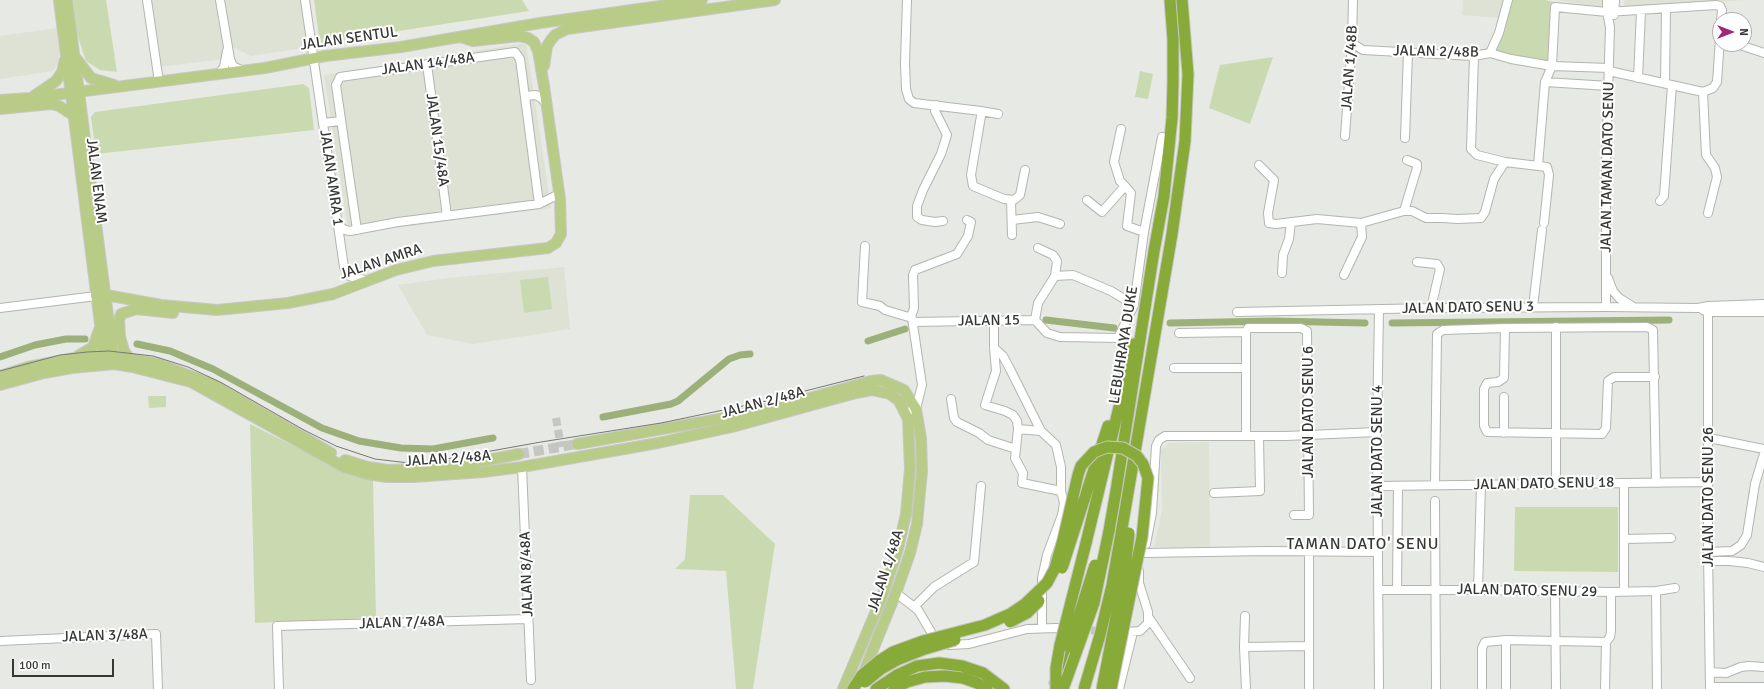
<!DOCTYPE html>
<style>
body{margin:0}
#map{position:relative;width:1764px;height:689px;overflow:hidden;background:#e7e9e4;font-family:Signika,sans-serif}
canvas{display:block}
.north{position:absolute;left:1712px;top:12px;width:40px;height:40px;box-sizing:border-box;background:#fff;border:1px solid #afafaf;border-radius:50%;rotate:90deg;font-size:11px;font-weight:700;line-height:16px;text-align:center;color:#373836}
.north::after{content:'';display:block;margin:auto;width:14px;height:18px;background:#a0267c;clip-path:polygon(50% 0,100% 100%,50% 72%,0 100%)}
.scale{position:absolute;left:12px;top:659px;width:102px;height:18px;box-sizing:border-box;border:2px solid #373836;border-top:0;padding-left:5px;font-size:12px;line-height:14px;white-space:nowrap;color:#373836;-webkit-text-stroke:3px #fff;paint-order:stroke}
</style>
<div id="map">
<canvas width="1764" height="689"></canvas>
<div class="north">N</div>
<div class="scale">100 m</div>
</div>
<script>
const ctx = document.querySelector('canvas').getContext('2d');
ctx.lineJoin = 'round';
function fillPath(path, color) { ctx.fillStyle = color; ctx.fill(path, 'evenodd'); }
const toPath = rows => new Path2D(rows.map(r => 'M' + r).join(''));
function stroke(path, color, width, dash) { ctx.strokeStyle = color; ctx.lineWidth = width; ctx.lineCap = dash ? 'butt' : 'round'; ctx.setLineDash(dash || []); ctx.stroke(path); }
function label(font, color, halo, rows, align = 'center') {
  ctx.font = font + ' Signika,sans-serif'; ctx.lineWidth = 4; ctx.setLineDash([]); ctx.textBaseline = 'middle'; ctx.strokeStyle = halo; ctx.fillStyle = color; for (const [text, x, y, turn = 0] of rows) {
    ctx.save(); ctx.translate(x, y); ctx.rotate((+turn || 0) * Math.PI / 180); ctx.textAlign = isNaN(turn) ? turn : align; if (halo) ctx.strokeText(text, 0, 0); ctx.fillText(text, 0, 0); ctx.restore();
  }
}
fillPath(toPath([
 [149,0,217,0,224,44,223,59,159,67],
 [222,0,303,0,310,47,251,56,229,45],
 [1463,0,1504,0,1499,18,1462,15],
 [1558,0,1602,0,1601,8],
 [1624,0,1745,0,1625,9],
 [57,28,60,61,53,71,0,79,0,36],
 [526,43,551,208,349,234,324,75],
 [564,267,570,329,473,344,427,335,398,285,448,278],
 [1209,442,1210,548,1154,547,1162,510,1161,450,1169,443]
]), '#dde2d5');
fillPath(toPath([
 [73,0,106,0,117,72,100,70,86,61,77,34],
 [314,0,522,0,529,11,320,43],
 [1510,0,1545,0,1553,2,1549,60,1546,64,1494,52],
 [1273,57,1250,124,1209,108,1220,65],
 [1140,71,1153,74,1148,99,1135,97],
 [303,84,309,88,314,130,96,154,91,117,95,112],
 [548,277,552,309,524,313,520,280],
 [148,396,166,396,166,407,149,408],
 [250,424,352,475,373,480,376,618,255,623],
 [690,495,723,495,775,544,753,689,736,689,726,571,675,569,685,559],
 [1515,507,1618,507,1618,572,1514,571]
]), '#cadab0');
stroke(toPath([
 [1046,320,1114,328],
 [1170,323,1274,321,1365,323],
 [1392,323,1669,320],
 [868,341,905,329],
 [137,344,170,351,213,369,322,428,359,441,401,448,433,449,493,438],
 [0,357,35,345,66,339,85,339],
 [603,417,671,404,678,401,729,359,740,355,750,354]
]), '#9cb079', 7);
stroke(toPath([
 [556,418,561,447],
 [1079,630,1105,631]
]), '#c4c6c1', 8, [8, 4]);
stroke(toPath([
 [519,454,577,444]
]), '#c4c6c1', 10, [10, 5]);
const minor = toPath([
 [147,0,159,82],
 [220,0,230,59,233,66,243,71],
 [305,0,344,267,349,276,369,281],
 [907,0,905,63,906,89,909,99,914,103,981,111,981,116,971,175,973,186,1004,199,1014,200,1020,195,1025,170],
 [1614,15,1615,0],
 [1352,43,1363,50,1474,56,1490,53,1499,33,1508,0],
 [1737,44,1764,53],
 [1490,53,1511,59,1552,66,1609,68],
 [1474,56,1471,149,1477,155,1505,162,1547,167,1549,175,1544,223],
 [427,64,447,216],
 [1609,71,1703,92],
 [219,74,224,67,227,51],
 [1638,78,1641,11],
 [1545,82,1609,86],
 [1665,83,1666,9],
 [1703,92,1706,155,1715,168,1717,177,1708,213],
 [1703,92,1713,88,1717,82,1720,38],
 [525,96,536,95,541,98,547,104],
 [936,105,935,111,947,135,941,154,923,190,917,206,917,217,922,220,935,222,943,221],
 [981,111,998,114],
 [323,123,341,121],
 [1345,136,1352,43,1353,0],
 [1405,138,1408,52],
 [1259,165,1274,180,1268,213,1269,223,1276,224,1317,219,1361,223,1404,211,1412,211,1426,218,1442,218,1458,219,1481,218,1485,212,1494,179,1505,162],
 [1538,166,1545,82,1552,66,1555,7,1607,12,1716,5,1720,6,1722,10,1721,20],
 [1125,186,1131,193,1127,226,1144,232],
 [1087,200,1102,212,1125,186,1120,181,1114,162,1121,129],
 [1011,201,1012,235],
 [1660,201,1664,196,1672,85],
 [1404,211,1417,168,1417,164,1407,160],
 [1012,220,1038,217,1060,224],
 [337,224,345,230,350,231,398,222,539,204,559,194],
 [357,230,336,85,340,77,515,52,520,59,539,204],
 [865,246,862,302,880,306,885,310,912,318,922,385,916,409,912,410],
 [1417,262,1437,264,1440,269,1431,308],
 [1282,273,1283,255,1289,239,1291,222],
 [1344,275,1362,237,1361,223],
 [1608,278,1613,291,1619,298,1632,306],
 [1134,305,1144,232,1162,137],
 [1708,306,1708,552,1710,689],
 [1533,307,1542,230],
 [1606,307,1606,162,1610,27,1607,12,1607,0],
 [0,308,96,296],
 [1703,310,1708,312,1764,312],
 [1237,312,1431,308,1606,307,1698,308,1708,306,1764,304],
 [911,317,914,308,913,275,915,270,957,254,968,236,971,222,967,220],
 [1035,320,1038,303,1055,276,1057,261,1053,255,1038,248],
 [994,321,994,348,996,371,985,405,1005,411,1013,415,1017,421,1018,429,1015,458,1023,473,1022,483,1061,491],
 [913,322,1035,320,1047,333,1060,337,1118,338,1134,305,1111,291,1073,275,1055,276],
 [1505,328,1504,378,1498,382,1487,383,1484,389,1484,426,1487,432,1602,434,1606,428,1608,381,1614,377,1655,377],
 [1246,332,1248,328,1301,328,1307,331,1309,515,1294,515],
 [1246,332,1246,436],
 [1179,333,1246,332],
 [994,348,1003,356,1010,369,1041,431,1056,445,1061,467,1061,491,1064,503,1062,515,1047,555,1042,578,1042,628],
 [1174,368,1246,368],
 [1504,397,1504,433],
 [951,399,954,418,957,422,979,433,988,440,1016,449],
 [1018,429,1041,431],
 [1709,438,1764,449],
 [522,467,531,680],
 [1624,483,1624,591],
 [1556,484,1556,327],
 [1435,485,1437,334,1443,330,1505,328,1647,327,1653,330,1656,483],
 [1378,486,1709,482],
 [1214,493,1260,491,1259,436],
 [1435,501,1436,689],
 [1624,539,1671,538],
 [1146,544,1152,513,1156,446,1159,440,1165,436,1286,436,1377,432],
 [1708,552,1732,551,1741,545,1747,535,1755,484,1764,454],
 [1144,553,1268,551,1378,552],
 [1709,561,1729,561,1748,563,1764,567],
 [1378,590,1478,590,1611,592,1656,591,1675,588],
 [1397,590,1398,486],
 [1478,590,1481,485],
 [1656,591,1657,689],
 [1555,592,1556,689],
 [896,593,918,610,934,637,949,645,969,644,1027,629,1056,628,1068,629],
 [914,607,934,587,974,562,981,486],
 [1245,616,1244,647,1246,689],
 [1149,618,1190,678],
 [1126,632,1140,631,1148,623,1148,612,1139,583,1139,571],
 [0,641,156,634,158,689],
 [1244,647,1309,646],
 [1710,672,1726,673,1741,667,1749,666,1764,667],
 [1710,687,1764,687],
 [279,689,277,626,528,619],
 [1119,689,1133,632],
 [1309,689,1309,551],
 [1379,689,1377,432,1379,310],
 [1482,689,1482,648,1485,642,1506,640,1606,642],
 [1506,689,1506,640],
 [1605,689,1606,642,1610,637,1611,631,1611,592]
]);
const major = toPath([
 [59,0,105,363],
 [67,0,114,362],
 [75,57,91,78,114,85],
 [544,66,547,46,551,40,555,35,567,29,775,0],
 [34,96,56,81,62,72,65,60],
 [0,100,30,98,265,68,325,56,401,47,540,23,702,0],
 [0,109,51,104,59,106,73,115],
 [96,296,106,295,161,305,217,310,288,303,333,294,396,270,433,261,548,248,556,243,561,234,560,199,544,86,538,51,534,42,528,38,519,36,473,41,461,37],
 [78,356,93,347,99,330],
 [129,358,124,351,120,337,119,320,121,314,136,309,173,313],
 [0,376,28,367,75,358,113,356,159,364,212,384,331,453],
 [0,385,44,373,72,368,114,364,132,367,191,382,344,467,367,474,387,477,413,477,483,472,522,467,658,443,732,427,856,393,872,390,890,394,899,401,908,419,910,469,906,514,898,549,882,597,843,689],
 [577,444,725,418,781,406,871,381,881,380,904,390,916,409,921,438,922,471,917,524,910,553,896,593,863,674],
 [345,460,368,467,388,470,413,469,466,464,519,454]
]);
const highway = toPath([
 [1123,377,1133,344],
 [1084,500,1108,426],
 [1109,531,1116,491,1154,251,1164,196,1172,118,1173,82,1173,39,1170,0],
 [1121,534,1172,234,1185,141,1188,74,1182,0],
 [1086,543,1128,370],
 [1055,683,1067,657,1069,647],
 [876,689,897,675,917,666,939,663,962,666,983,673,1004,689],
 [894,689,907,682,925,677,945,676,963,678,977,683,987,689]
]);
stroke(minor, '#b3b5b0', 10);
stroke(major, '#c7c7c7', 12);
stroke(highway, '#c7c7c7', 13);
stroke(minor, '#fff', 8);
stroke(major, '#b8cc88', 10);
stroke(highway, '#88aa39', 11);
stroke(toPath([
 [0,371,60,355,87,352,109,351,153,356,188,367,222,383,304,430,336,446,375,459,409,463,435,461,541,442,661,423,762,402,864,376]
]), '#787976', 1);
const highwayBridge = toPath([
 [1062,568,1084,500],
 [1010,622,1027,613,1039,601],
 [1069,647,1095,565],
 [865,682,881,669,897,660,925,649,955,640],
 [853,689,862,675,879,661,893,652,923,641,985,625,1010,614,1025,604,1047,583,1055,568,1063,540,1078,475,1081,466,1094,452,1107,447,1123,448,1137,456,1143,464,1148,478,1142,537,1111,689],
 [1056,689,1056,668,1060,645,1086,543],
 [1063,689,1094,603,1109,531],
 [1084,689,1100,635,1112,585,1121,534],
 [1102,689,1125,570,1129,533]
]);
stroke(highwayBridge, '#c7c7c7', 13, []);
stroke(highwayBridge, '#88aa39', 11);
label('15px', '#373836', '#fff', [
 ["JALAN SENTUL",349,39,-8],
 ["JALAN 2/48B",1436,52,1],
 ["JALAN 14/48A",428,64,-8],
 ["JALAN 1/48B",1350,68,-86],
 ["JALAN 15/48A",437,140,82],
 ["JALAN TAMAN DATO SENU",1608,167,-89],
 ["JALAN AMRA 1",331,178,82],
 ["JALAN ENAM",96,181,83],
 ["JALAN AMRA",381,262,-18],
 ["JALAN DATO SENU 3",1468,308,-1],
 ["JALAN 15",989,321,-1],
 ["LEBUHRAYA DUKE",1124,345,-81],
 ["JALAN 2/48A",763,403,-15],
 ["JALAN DATO SENU 6",1309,412,-90],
 ["JALAN DATO SENU 4",1378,451,-90],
 ["JALAN 2/48A",448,459,-4],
 ["JALAN DATO SENU 18",1544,484,-1],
 ["JALAN DATO SENU 26",1709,497,-90],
 ["JALAN 1/48A",886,571,-72],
 ["JALAN 8/48A",527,574,-92],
 ["JALAN DATO SENU 29",1527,591,1],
 ["JALAN 7/48A",402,623,-2],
 ["JALAN 3/48A",105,636,-2]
]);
ctx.letterSpacing = '1px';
label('16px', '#373836', '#fff', [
 ["TAMAN DATO' SENU",1363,545]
]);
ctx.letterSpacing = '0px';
</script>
